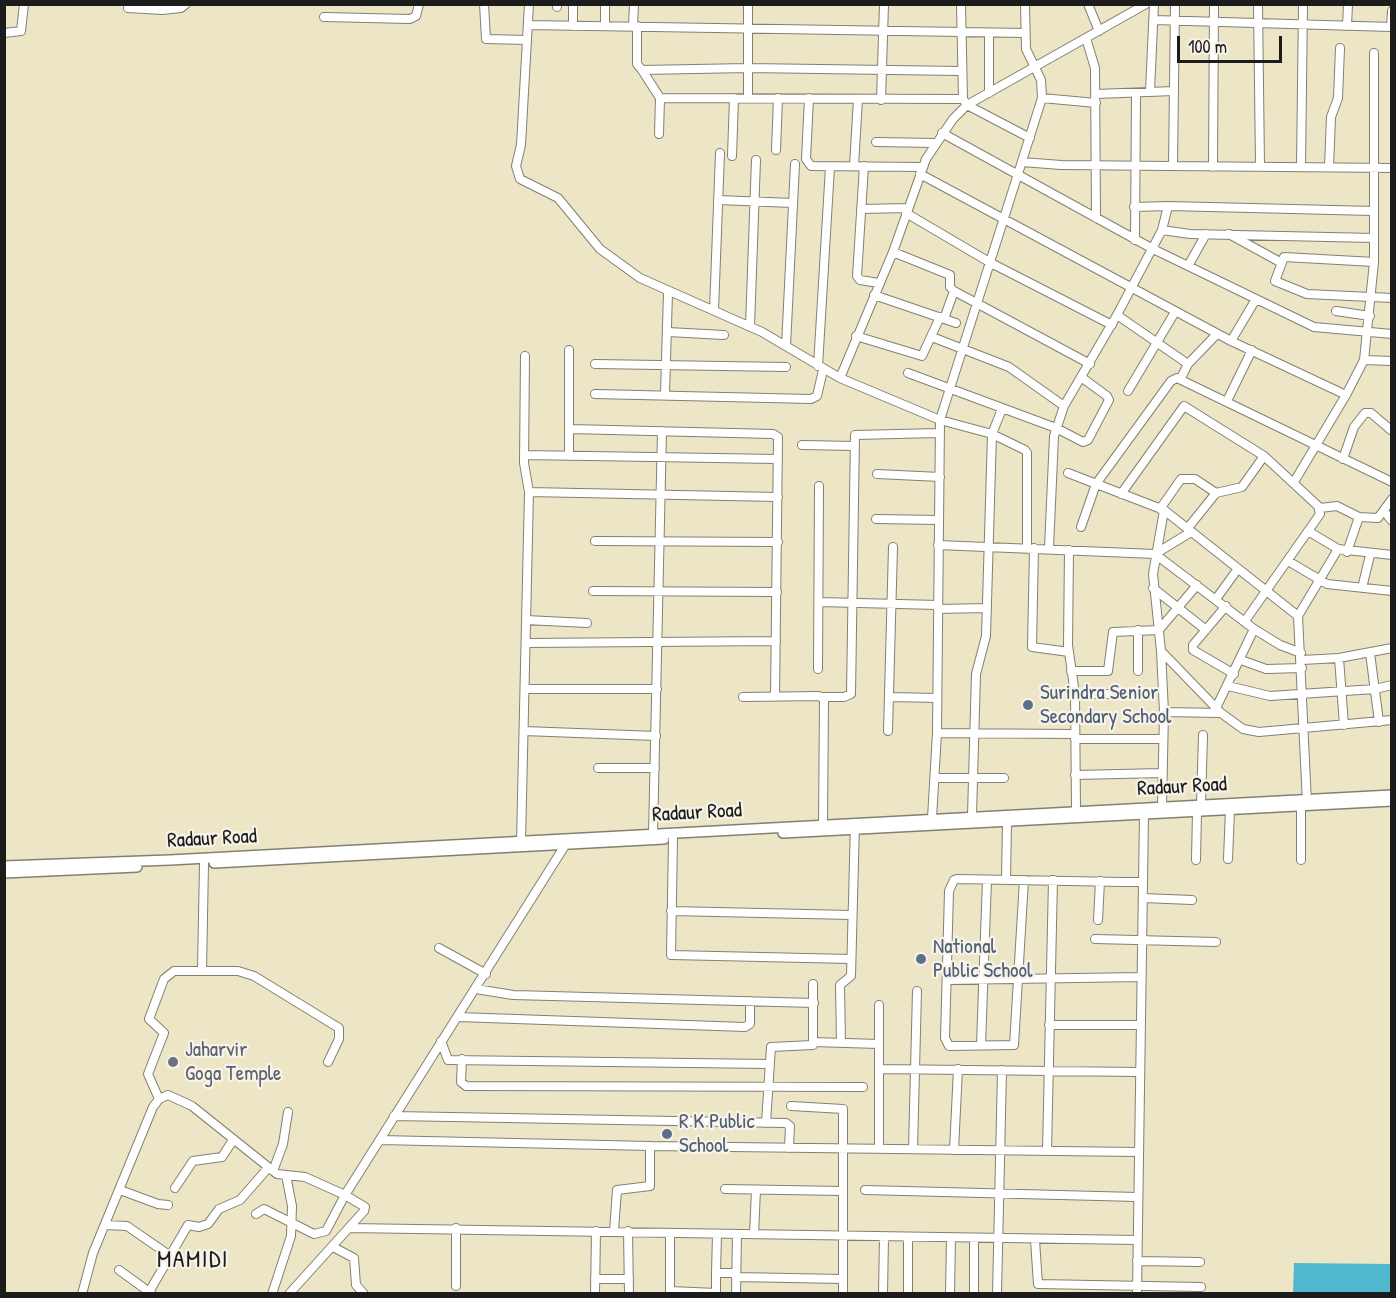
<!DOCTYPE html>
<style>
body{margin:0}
#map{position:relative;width:1396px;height:1298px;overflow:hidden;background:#ece5c6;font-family:"Patrick Hand",sans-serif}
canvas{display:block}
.frame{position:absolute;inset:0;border:6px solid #1c1c1c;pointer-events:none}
.scale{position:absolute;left:1177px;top:36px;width:105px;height:27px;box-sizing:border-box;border:3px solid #1c1c1c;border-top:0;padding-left:8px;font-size:18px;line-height:21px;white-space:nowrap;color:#1c1c1c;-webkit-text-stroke:4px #f7f3e8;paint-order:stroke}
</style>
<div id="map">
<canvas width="1396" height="1298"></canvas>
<div class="frame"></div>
<div class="scale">100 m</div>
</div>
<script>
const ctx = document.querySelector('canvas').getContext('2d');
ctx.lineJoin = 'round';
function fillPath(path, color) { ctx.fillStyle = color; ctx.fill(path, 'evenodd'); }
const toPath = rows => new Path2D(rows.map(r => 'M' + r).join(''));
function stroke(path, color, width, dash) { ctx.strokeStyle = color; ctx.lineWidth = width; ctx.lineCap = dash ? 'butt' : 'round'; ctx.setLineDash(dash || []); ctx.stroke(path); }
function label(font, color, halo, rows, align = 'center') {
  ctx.font = font + ' "Patrick Hand",sans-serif'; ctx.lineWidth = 4.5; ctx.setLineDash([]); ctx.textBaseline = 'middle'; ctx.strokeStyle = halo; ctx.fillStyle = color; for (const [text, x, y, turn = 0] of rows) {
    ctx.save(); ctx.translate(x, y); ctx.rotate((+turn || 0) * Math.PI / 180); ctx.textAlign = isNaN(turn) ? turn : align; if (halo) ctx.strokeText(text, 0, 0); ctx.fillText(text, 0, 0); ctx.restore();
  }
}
fillPath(toPath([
 [1294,1263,1391,1264,1391,1293,1293,1293]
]), '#50b8ce');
const minor = toPath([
 [484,4,486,39,527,40],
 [529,4,521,145,516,166,520,179,558,198,600,249,640,278,762,332,840,378,940,420,992,434,1025,450,1027,453,1027,548],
 [605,4,605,26],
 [748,4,748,98],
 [961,4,963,99],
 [1088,4,1099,31],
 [1258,4,1260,166],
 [557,7,557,4],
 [128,8,162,10,181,8,186,4],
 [324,17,410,19,416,16,419,4],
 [1154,20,1392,27],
 [528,25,1025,33],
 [573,26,573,4],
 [633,26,634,4],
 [637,26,637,64,642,70,748,68,961,71],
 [1347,26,1348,4],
 [1391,27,1392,11],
 [4,33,21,31,24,4],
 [989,33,989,93],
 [1086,38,1095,68,1096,218],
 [642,70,660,98,659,134],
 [1150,91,1154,4],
 [1096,94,1174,91],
 [660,98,963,99,967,105,1030,138],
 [809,98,806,159,811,166,923,167],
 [1042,98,1096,103],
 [881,100,884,4],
 [942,133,1153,249,1314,327,1392,334],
 [876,142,935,143],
 [776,150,778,98],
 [732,156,734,98],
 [1022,162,1061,165,1392,168],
 [854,166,858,99],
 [864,166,857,276,860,280,879,283],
 [1173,166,1175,4],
 [1213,167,1214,4],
 [1301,167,1303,4],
 [1329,167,1331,117,1338,98,1340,48],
 [920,174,1231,341,1346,395],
 [718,200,793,203],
 [1134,207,1168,206,1374,211],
 [861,209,908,208],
 [906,213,991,263,1112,325],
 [1162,230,1190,234,1374,238],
 [1229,234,1280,262],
 [1135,240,1136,93],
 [893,252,950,275,950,287,954,291,1090,364],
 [1374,262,1284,257,1275,281,1307,294,1392,298],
 [1188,266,1206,234],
 [874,295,956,323],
 [714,310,720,153],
 [1336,311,1370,316],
 [1117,315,1188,364,1181,378],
 [944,319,954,291],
 [750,326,756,160],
 [668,332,724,335],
 [856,336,922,356,940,317],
 [932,337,1009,367,1064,406],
 [1231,341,1256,299],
 [786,346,795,164],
 [569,350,569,456],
 [1364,360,1392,361],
 [595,364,786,367],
 [1188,364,1217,334],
 [818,366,830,167],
 [908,373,1056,428,1083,442,1088,440,1109,400,1107,396,1081,377],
 [840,378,893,252,926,159,953,119,967,105,1146,4],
 [1128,391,1175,312],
 [595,394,811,399,817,396,823,370],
 [665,394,668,292],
 [1227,401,1252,350],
 [570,429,773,434,778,437,775,697],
 [802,445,854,446],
 [524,455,778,459],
 [1343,459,1354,427,1365,413,1371,413,1392,431],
 [1068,473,1164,510,1298,616],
 [877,474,940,477],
 [1294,482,1346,395,1364,360,1374,262,1374,53],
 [529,492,778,497],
 [1121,494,1184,406,1264,456,1318,506,1320,514,1245,621],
 [1320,508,1337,506,1359,517],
 [1160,509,1181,479,1195,479,1216,493],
 [1164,510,1153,574,1161,651,1221,713,1243,729,1259,732,1392,720],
 [1384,511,1392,521],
 [876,519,939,520],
 [1081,527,1096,484,1171,381,1177,378,1392,482],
 [1187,529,1216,493,1242,487,1264,456],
 [1308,531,1338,549,1392,555],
 [1191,532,1155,554,1254,629,1280,645,1301,653],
 [595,541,778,542],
 [938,545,1155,554],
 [1034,548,1032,647,1069,652],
 [1049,548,1054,436,1064,406,1117,315,1162,230,1168,206],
 [1069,550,1068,645,1075,694,1076,810],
 [1347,552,1359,517,1378,518,1392,499],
 [1288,561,1327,584,1392,591],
 [1153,588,1206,630],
 [1362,588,1370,555],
 [593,591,777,592],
 [1216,599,1237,570],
 [819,602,938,605],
 [1226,606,1193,645,1193,650,1234,674],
 [938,609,987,608],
 [526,620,587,623],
 [526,643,776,641],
 [1161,651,1164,712,1162,806],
 [1370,653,1379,722],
 [1339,658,1344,725],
 [1241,660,1266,669,1302,668],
 [1302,660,1339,658,1392,648],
 [818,669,819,486],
 [1071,671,1108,671,1113,632,1159,630,1197,585],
 [1138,671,1138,630],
 [1228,686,1270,696,1375,689,1392,685],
 [525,689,657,689],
 [1075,694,1140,694],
 [743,697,819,696,824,699,823,824],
 [822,697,844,697,851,694,855,435,939,433],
 [889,697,937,698],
 [1216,708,1254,629],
 [1164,712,1221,713],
 [524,731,656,736],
 [888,731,893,547],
 [937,733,1075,734],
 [1075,739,1163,739],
 [598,768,655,768],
 [1075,775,1163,773],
 [935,778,1004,778],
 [1307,803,1298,616,1338,549],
 [1201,804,1203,735],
 [972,815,976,674,986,636,992,434,1002,409],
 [932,818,937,733,940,420,1042,98,1041,80,1026,49,1025,4],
 [653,834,662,431],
 [673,839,671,955,851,959],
 [521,841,529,492,524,463,525,356],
 [1228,859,1230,810],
 [1196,860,1197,812],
 [1301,860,1301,806],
 [1006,880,1007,822],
 [1024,880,1014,1045,949,1046,945,1038,949,891,954,880,957,879,1122,882,1143,882],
 [1143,898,1192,900],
 [671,911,852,915],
 [1098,920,1100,881],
 [1095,939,1216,942],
 [439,948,486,974],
 [202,970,204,864],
 [949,980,1141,977],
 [476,989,513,995,814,1003],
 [879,1005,879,1149],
 [458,1017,745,1027,750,1024,750,1001],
 [1049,1025,1140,1025],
 [441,1041,448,1060,770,1064],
 [813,1042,879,1044],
 [841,1043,840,985,851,976,855,823],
 [981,1045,987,880],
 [462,1059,461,1082,466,1086,863,1087],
 [879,1069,1139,1072],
 [159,1099,148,1074,164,1033,149,1019,164,979,174,971,238,971,254,976,339,1028,339,1039,328,1062],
 [791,1106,843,1109,843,1294],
 [394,1116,786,1123,790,1126,789,1148],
 [766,1123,771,1047,813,1045,813,984],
 [380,1140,650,1146,650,1186,617,1190,614,1231],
 [650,1146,1138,1152],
 [913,1149,917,991],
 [954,1150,958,1069],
 [1047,1151,1053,880],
 [273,1171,283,1144,288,1112],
 [175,1188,193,1161,222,1157,233,1140],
 [725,1189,843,1191],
 [120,1190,158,1204,168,1205],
 [865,1190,1137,1197],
 [256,1214,264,1209,314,1234,326,1231,345,1195,564,847],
 [105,1225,127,1226,169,1255],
 [350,1228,1137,1240],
 [628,1231,629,1294],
 [754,1234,756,1190],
 [1035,1240,1038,1284,1201,1287],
 [333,1247,354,1258,356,1285,364,1294],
 [1137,1261,1200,1262],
 [119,1270,152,1294],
 [716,1273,717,1234],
 [736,1277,843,1279],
 [595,1279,629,1279],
 [456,1286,456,1228],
 [670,1291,716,1293],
 [149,1292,188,1225,199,1227,208,1224,219,1209,240,1200,268,1168],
 [82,1294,93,1253,153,1107,159,1099,168,1095,192,1106,277,1174,305,1177,345,1195,365,1207,364,1211,289,1294],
 [272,1294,291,1236,292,1206,286,1175],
 [595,1294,596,1231],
 [670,1294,670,1233],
 [716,1294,716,1273,736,1273],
 [736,1294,737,1234],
 [883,1294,884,1237],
 [908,1294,908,1238],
 [950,1294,951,1238],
 [974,1294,974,1239],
 [997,1294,1002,1070],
 [1137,1294,1144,814]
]);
const major = toPath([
 [783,833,1392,801],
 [214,863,664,839],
 [4,866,170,860,1392,795],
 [4,873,137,867]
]);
stroke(minor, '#848071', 10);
stroke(major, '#848071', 12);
stroke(minor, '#fff', 8);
stroke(major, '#fff', 9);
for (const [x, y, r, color] of [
 [1028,705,6,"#5c6f8a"],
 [921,959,6,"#5c6f8a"],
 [173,1062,6,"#6b7280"],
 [667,1134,6,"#5c6f8a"]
]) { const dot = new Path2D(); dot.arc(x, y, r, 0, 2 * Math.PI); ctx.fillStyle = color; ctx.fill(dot); stroke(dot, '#f7f3e8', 2); }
label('21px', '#4e5e75', '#f7f3e8', [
 ["Surindra Senior",1040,693],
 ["Secondary School",1040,717],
 ["National",933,947],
 ["Public School",933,971],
 ["R K Public",679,1122],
 ["School",679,1146]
], 'left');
label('21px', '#1c1c1c', '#f7f3e8', [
 ["Radaur Road",1182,787,-3],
 ["Radaur Road",697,813,-3],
 ["Radaur Road",212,839,-3]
]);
label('21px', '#5b616d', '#f7f3e8', [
 ["Jaharvir",185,1050],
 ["Goga Temple",185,1074]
], 'left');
ctx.letterSpacing = '1.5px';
label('24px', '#1c1c1c', '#f7f3e8', [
 ["MAMIDI",193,1261]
]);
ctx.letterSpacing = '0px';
</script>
